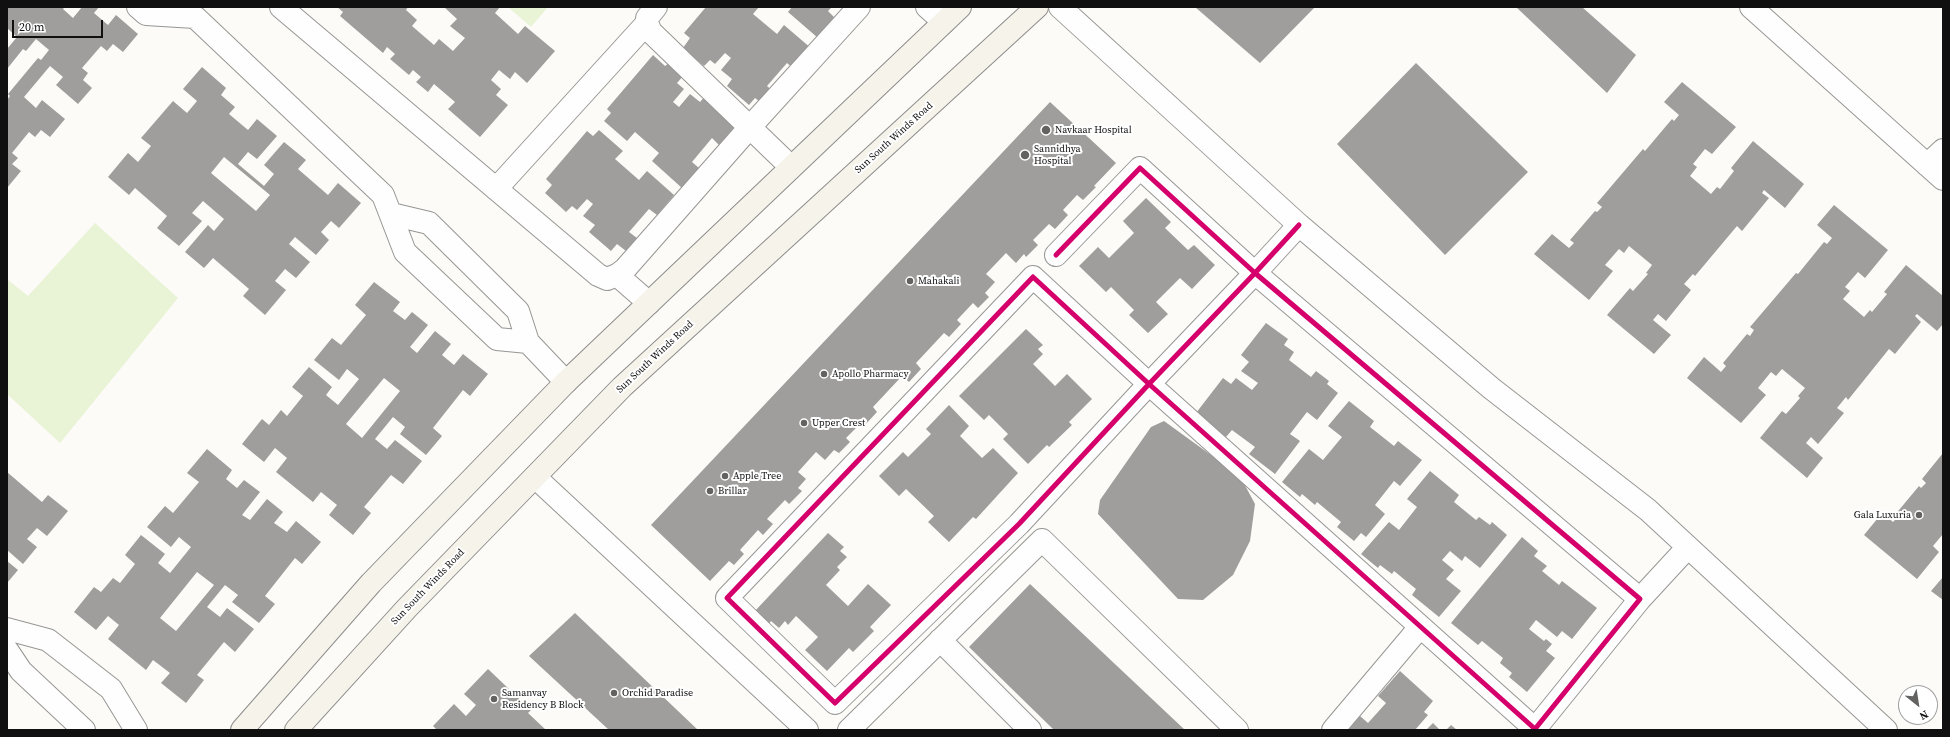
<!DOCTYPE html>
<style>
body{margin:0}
#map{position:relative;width:1950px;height:737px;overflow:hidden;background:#fcfbf7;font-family:"Source Serif 4",serif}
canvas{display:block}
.frame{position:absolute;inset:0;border:8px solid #101010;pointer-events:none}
.north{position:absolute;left:1898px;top:685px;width:40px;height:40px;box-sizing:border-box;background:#fff;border:1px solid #9f9f9f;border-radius:50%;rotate:150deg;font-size:11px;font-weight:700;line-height:16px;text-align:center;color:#101010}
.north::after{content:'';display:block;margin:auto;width:14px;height:18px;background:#636261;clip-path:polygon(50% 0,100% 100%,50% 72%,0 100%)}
.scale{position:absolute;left:12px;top:20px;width:91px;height:18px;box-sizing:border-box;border:2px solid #101010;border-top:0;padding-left:5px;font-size:12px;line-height:14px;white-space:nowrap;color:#101010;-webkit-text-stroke:3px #fff;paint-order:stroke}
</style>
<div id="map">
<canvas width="1950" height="737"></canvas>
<div class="frame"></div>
<div class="north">N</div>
<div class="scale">20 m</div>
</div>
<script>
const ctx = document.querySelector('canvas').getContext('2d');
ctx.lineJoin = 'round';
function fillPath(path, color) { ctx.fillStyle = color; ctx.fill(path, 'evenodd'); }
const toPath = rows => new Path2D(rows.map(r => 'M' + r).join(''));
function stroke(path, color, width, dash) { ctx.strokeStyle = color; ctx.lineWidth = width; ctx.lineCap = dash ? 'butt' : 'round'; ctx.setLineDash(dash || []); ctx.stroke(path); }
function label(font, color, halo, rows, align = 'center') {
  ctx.font = font + ' "Source Serif 4",serif'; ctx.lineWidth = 4; ctx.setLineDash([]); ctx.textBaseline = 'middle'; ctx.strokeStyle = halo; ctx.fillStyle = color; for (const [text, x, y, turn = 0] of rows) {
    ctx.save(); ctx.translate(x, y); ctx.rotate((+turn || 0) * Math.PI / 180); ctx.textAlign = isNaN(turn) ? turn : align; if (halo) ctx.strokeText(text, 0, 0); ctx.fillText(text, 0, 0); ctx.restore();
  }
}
fillPath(toPath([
 [508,7,548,7,531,27],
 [95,223,178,298,60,443,7,394,7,279,28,296]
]), '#e9f3d6');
fillPath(toPath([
 [7,7,65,7,63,9,73,18,82,7,99,7,94,13,108,25,116,15,138,34,123,52,113,44,107,51,101,46,82,68,88,73,83,80,92,88,78,104,56,85,63,77,50,66,24,97,36,108,42,100,65,119,50,137,41,130,35,137,29,132,12,153,18,158,12,164,21,171,7,188,7,100,10,96,8,94,38,58,41,60,49,50,36,39,26,51,23,49,7,69,7,49,17,37,7,28],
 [337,7,408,7,406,10,417,20,412,26,434,45,439,39,453,51,465,38,450,26,457,19,444,7,500,7,495,13,518,34,525,26,555,51,527,83,515,72,510,79,499,70,491,80,501,89,496,95,508,105,480,137,448,109,455,102,434,84,428,92,416,82,421,77,413,70,409,75,390,59,395,54,387,47,383,53,340,16,343,12],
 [706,7,759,7,753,14,777,34,784,25,812,49,795,70,787,63,767,86,774,92,764,105,755,98,749,105,727,86,732,79,721,70,731,58,725,53,715,64,710,60,704,66,683,48,690,38,684,33],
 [792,7,832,7,828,11,835,18,818,38,788,12],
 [1195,7,1315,7,1260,63],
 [1516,7,1582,7,1636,55,1607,93],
 [653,55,665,66,669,63,684,75,677,83,684,89,673,102,679,107,690,94,700,102,706,95,735,126,719,145,712,138,692,162,699,168,682,188,652,161,659,153,635,132,627,141,604,121,611,113,607,109],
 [1416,63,1528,172,1445,255,1337,144],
 [202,67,226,88,221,95,235,107,229,114,248,130,257,119,277,136,257,159,248,152,238,164,264,186,274,174,264,165,284,142,306,160,298,169,328,195,338,183,361,203,339,228,331,221,321,232,329,240,316,255,295,237,289,244,310,262,296,278,285,269,275,281,286,290,265,315,243,296,249,289,213,258,204,268,185,252,208,225,214,231,224,219,203,201,192,213,202,221,179,246,157,228,167,216,135,188,129,195,108,177,128,153,138,162,151,146,141,138,173,101,187,113,197,101,183,89],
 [224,157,270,195,256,211,211,173],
 [1682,82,1736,127,1712,154,1705,149,1693,164,1697,167,1690,176,1711,194,1717,187,1720,189,1734,171,1731,168,1753,141,1804,184,1785,208,1764,190,1762,193,1769,198,1742,231,1737,226,1695,276,1693,274,1684,284,1691,290,1666,321,1658,314,1653,320,1671,335,1654,354,1607,315,1630,288,1633,291,1648,274,1646,273,1652,265,1629,246,1624,253,1619,249,1605,265,1613,271,1589,300,1534,254,1552,234,1569,248,1574,243,1570,240,1595,211,1597,212,1602,207,1597,203,1643,149,1645,151,1672,119,1674,121,1679,115,1664,102],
 [1050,102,1116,163,1094,186,1096,187,1083,200,1077,195,1063,210,1068,215,1055,229,1049,224,1033,240,1038,245,1026,257,1024,254,1016,263,1006,253,986,274,995,282,985,293,989,297,978,308,973,303,957,320,961,324,949,337,944,333,916,363,921,369,909,382,902,376,873,407,877,412,865,425,862,422,846,438,850,442,839,453,834,450,825,460,816,452,798,472,806,479,798,488,802,491,789,504,785,500,767,519,773,524,763,535,758,530,740,550,744,554,734,565,729,561,710,581,651,525],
 [599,130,623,151,615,159,639,180,647,171,674,195,657,215,649,209,629,232,637,238,626,251,617,244,611,251,589,232,595,225,583,216,593,204,587,199,577,210,572,206,566,212,545,193,552,185,546,179,587,131,593,136],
 [1146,198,1171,222,1165,228,1188,250,1194,245,1215,265,1192,289,1180,278,1156,302,1168,314,1148,333,1129,315,1134,310,1111,287,1106,292,1079,266,1098,247,1109,258,1134,233,1123,221],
 [1834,205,1888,250,1865,278,1858,272,1845,287,1850,291,1843,299,1864,317,1870,310,1872,312,1887,294,1884,292,1906,265,1943,296,1943,324,1937,331,1917,314,1915,316,1921,322,1895,354,1889,349,1848,400,1846,397,1837,408,1844,413,1818,444,1811,437,1806,443,1823,458,1807,478,1760,438,1782,411,1786,414,1800,398,1798,396,1805,388,1782,369,1776,376,1771,372,1758,388,1766,395,1741,423,1687,378,1704,357,1721,372,1726,366,1723,363,1747,334,1750,336,1754,330,1750,327,1796,273,1798,274,1824,242,1827,244,1832,238,1817,225],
 [374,282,400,302,393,311,405,320,412,312,428,325,410,347,417,353,435,331,451,344,442,355,454,365,463,354,488,374,470,396,463,390,433,428,442,436,426,455,400,434,405,427,393,417,375,439,387,449,395,440,422,461,403,484,391,475,364,507,371,513,353,535,329,515,337,505,321,492,313,502,276,472,287,458,275,448,264,462,242,444,262,419,269,425,281,410,287,416,303,396,292,387,309,367,332,387,326,395,338,405,359,379,347,369,339,380,314,360,332,338,341,345,366,315,355,305],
 [384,378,400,391,362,438,346,424],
 [1266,323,1288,339,1284,345,1294,352,1289,360,1311,377,1316,371,1329,381,1327,384,1338,393,1317,420,1307,412,1290,434,1300,441,1275,474,1249,454,1255,447,1232,430,1226,437,1196,413,1223,378,1231,384,1236,378,1252,390,1258,383,1241,371,1249,362,1241,355],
 [1026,329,1043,345,1038,349,1043,354,1033,364,1055,386,1067,374,1092,399,1069,422,1072,425,1049,447,1047,445,1028,464,1003,439,1008,434,989,415,984,420,959,396],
 [1349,401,1374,421,1370,427,1394,446,1398,441,1422,460,1400,486,1394,481,1375,505,1385,514,1366,537,1361,533,1354,541,1337,527,1341,522,1317,502,1315,505,1302,494,1300,497,1282,482,1309,449,1323,460,1342,437,1328,426],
 [949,405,969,426,960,436,982,458,993,448,1018,473,976,519,973,517,949,542,928,522,934,516,906,489,899,496,879,476,903,452,908,457,931,434,926,429],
 [1164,421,1240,476,1255,504,1250,541,1233,575,1203,600,1178,599,1098,514,1100,500,1151,427],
 [207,449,232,470,226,479,237,488,244,480,260,492,242,515,250,520,267,499,283,512,274,523,287,532,296,521,321,542,302,564,295,558,265,596,275,604,259,623,232,602,238,595,225,585,207,607,220,617,227,608,254,629,235,652,224,642,197,675,204,680,186,703,161,683,170,673,153,660,146,670,108,639,119,625,108,616,96,630,74,612,94,587,101,592,113,578,120,583,135,564,125,555,141,535,165,554,158,563,170,573,191,547,179,537,171,547,147,527,165,506,173,513,199,482,187,473],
 [197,572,214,585,176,631,160,618],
 [1943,453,1943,534,1933,546,1939,552,1917,579,1864,535,1882,513,1893,522,1897,518,1894,516,1919,486,1921,488,1926,483,1922,479],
 [1430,471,1459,495,1454,502,1476,520,1479,517,1490,525,1492,522,1507,535,1480,568,1465,556,1462,561,1450,551,1442,560,1454,570,1446,579,1461,591,1439,617,1412,595,1416,589,1394,571,1392,574,1380,565,1378,568,1361,554,1389,522,1399,530,1417,507,1407,499],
 [7,472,42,502,48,495,68,511,47,536,37,528,27,539,37,547,23,564,7,550],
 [828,533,844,547,840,551,847,557,837,567,840,570,826,585,848,606,868,584,891,605,870,627,874,631,853,652,849,648,827,671,805,650,818,637,796,616,788,625,785,621,779,628,771,621,769,624,755,611],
 [1522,537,1538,551,1534,556,1547,566,1542,571,1559,585,1562,581,1597,608,1572,639,1562,631,1557,637,1536,620,1529,629,1544,641,1546,639,1552,644,1546,651,1555,658,1527,692,1509,677,1512,673,1500,663,1503,658,1482,641,1478,645,1451,623],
 [7,561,18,570,7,583],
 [1943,577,1943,600,1931,591],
 [1030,584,1185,730,1054,730,969,647],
 [575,613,698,730,609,730,529,656],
 [488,669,531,710,528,713,546,730,437,730,433,726,454,704,466,716,476,705,464,694],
 [1400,671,1433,701,1424,712,1428,715,1415,730,1348,730,1360,716,1368,723,1386,703,1378,696],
 [1433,723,1440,730,1426,730],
 [1451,725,1457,730,1446,730]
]), '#a09e9c');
const street = toPath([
 [138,7,146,14,195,17,383,195,405,252,497,339,528,342],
 [281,7,598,275,607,279,617,275,625,269,750,127,859,7],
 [656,7,647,18,647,23,651,32,791,167],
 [927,7,944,22],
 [1060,7,1299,225,1491,388,1648,510,1886,730],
 [1751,7,1943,179],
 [1927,165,1943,150],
 [496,189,647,23],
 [391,214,429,223,518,311,528,342,566,382],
 [1056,255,1140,168,1255,273,1149,384,1535,729,1640,599,1255,273,1299,225],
 [617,275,649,303],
 [1033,277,1149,384,1019,524,835,703,727,598,1033,277],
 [535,477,807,730],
 [1640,599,1688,547],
 [7,629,48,640,111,689,136,730],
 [940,640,1030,730],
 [7,650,21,671,84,730],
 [849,730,1042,540,1237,730],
 [1333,730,1420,627]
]);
const secondary = toPath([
 [242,730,371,583,566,382,960,7],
 [296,730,407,608,622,387,1037,7]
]);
stroke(street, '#969694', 24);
stroke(secondary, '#8d8c8b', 24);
stroke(street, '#fffefe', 22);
stroke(secondary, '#f6f3eb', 22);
stroke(toPath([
 [1056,255,1140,168,1255,273,1149,384,1535,729,1640,599,1255,273,1299,225],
 [1033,277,1149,384,1019,524,835,703,727,598,1033,277]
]), '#d6006c', 5);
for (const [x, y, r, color] of [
 [1046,130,5,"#636261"],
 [1025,155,5,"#636261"],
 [910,281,4,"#636261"],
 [824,374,4,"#636261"],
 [804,423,4,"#636261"],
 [725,476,4,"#636261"],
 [710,491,4,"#636261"],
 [1919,515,4,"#636261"],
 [614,693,4,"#636261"],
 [494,699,4,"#636261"]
]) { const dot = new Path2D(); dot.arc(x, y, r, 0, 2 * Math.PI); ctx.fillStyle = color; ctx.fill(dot); stroke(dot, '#fff', 1.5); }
label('10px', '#101010', '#fff', [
 ["Navkaar Hospital",1055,130],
 ["Sannidhya",1034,149],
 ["Hospital",1034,161],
 ["Mahakali",918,281],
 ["Apollo Pharmacy",832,374],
 ["Upper Crest",812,423],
 ["Apple Tree",733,476],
 ["Brillar",718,491],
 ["Gala Luxuria",1911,515,"right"],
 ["Samanvay",502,693],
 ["Residency B Block",502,705],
 ["Orchid Paradise",622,693]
], 'left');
label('10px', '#101010', '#fff', [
 ["Sun South Winds Road",894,138,-42],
 ["Sun South Winds Road",655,357,-43],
 ["Sun South Winds Road",428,587,-46]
]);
</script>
